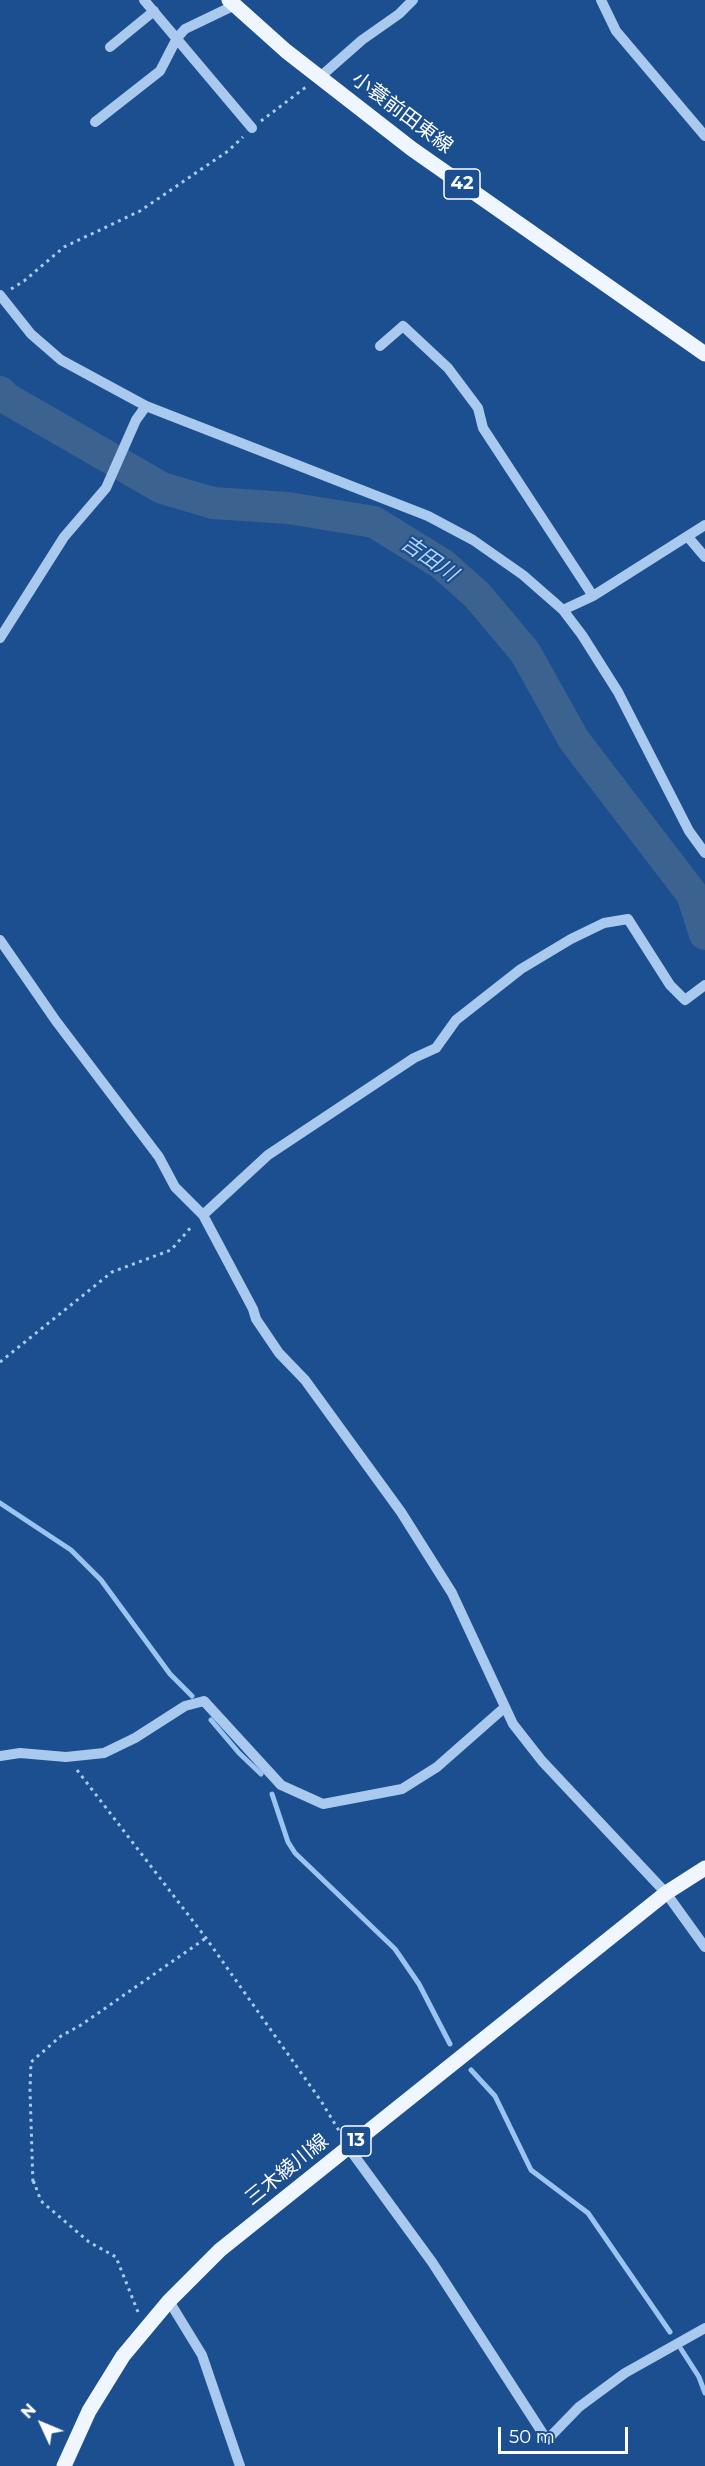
<!DOCTYPE html>
<meta charset="utf-8">
<style>
body{margin:0}
#map{position:relative;width:705px;height:2466px;overflow:hidden;background:#1b4f8f;font-family:Montserrat,sans-serif}
canvas{display:block}
.north{position:absolute;left:12px;top:2394px;width:60px;height:60px;-webkit-text-stroke:4px #1b4f8f;paint-order:stroke;rotate:314deg;font-size:16px;font-weight:700;line-height:24px;text-align:center;color:#fff}
.north::after{content:'';display:block;margin:auto;width:21px;height:27px;background:#fff;clip-path:polygon(50% 0,100% 100%,50% 72%,0 100%)}
.scale{position:absolute;left:498px;top:2427px;width:130px;height:27px;box-sizing:border-box;border:3px solid #fff;border-top:0;padding-left:8px;font-size:18px;line-height:21px;white-space:nowrap;color:#fff;-webkit-text-stroke:4px #1b4f8f;paint-order:stroke}
</style>
<div id="map">
<canvas width="705" height="2466"></canvas>
<div class="north">N</div>
<div class="scale">50 m</div>
</div>
<script>
const ctx = document.querySelector('canvas').getContext('2d');
ctx.lineJoin = 'round';
const toPath = rows => new Path2D(rows.map(r => 'M' + r).join(''));
function stroke(path, color, width, dash) { ctx.strokeStyle = color; ctx.lineWidth = width; ctx.lineCap = dash ? 'butt' : 'round'; ctx.setLineDash(dash || []); ctx.stroke(path); }
function label(font, color, halo, rows, align = 'center') {
  ctx.font = font + ' Montserrat,"Noto Sans JP",sans-serif'; ctx.lineWidth = 4.5; ctx.setLineDash([]); ctx.textBaseline = 'middle'; ctx.strokeStyle = halo; ctx.fillStyle = color; for (const [text, x, y, turn = 0] of rows) {
    ctx.save(); ctx.translate(x, y); ctx.rotate((+turn || 0) * Math.PI / 180); ctx.textAlign = isNaN(turn) ? turn : align; if (halo) ctx.strokeText(text, 0, 0); ctx.fillText(text, 0, 0); ctx.restore();
  }
}
stroke(toPath([
 [0,1503,71,1550,101,1580,170,1674,192,1696],
 [211,1720,239,1753,261,1774],
 [272,1794,288,1842,295,1853,395,1949,419,1984,450,2044],
 [471,2070,495,2096,531,2170,588,2213,670,2332],
 [681,2349,699,2377,705,2393]
]), '#9cc4f0', 5);
stroke(toPath([
 [0,392,6,398,162,488,213,503,288,508,374,522,442,564,477,595,525,652,574,740,692,894,705,934]
]), '#3c6290', 32);
stroke(toPath([
 [261,121,306,87],
 [11,289,24,281,64,247,140,211,228,151,243,137],
 [0,1362,112,1272,171,1250,193,1225],
 [77,1770,206,1938,321,2101,341,2134],
 [138,2312,116,2257,89,2242,41,2201,34,2182,33,2185,30,2090,31,2062,61,2036,81,2025,206,1938]
]), '#a9c9ee', 3, [3, 4.5]);
stroke(toPath([
 [144,0,252,128],
 [601,0,616,31,705,136],
 [110,47,154,11],
 [320,77,362,40,399,14,413,0],
 [95,122,160,71,177,38,185,29,235,5],
 [0,295,31,334,61,360,146,406,428,516,473,540,523,575,563,610,582,635,618,692,689,831,705,853],
 [380,346,403,326,448,368,478,408,483,428,593,596],
 [688,537,705,557],
 [563,610,593,596,705,525],
 [0,638,64,537,106,488,136,420,146,406],
 [0,940,56,1021,159,1157,175,1187,203,1215,253,1309,256,1319,279,1353,305,1380,401,1512,452,1593,513,1724,542,1761,666,1893,705,1947],
 [203,1215,268,1155,414,1058,436,1048,456,1020,521,969,571,939,604,923,628,919,670,985,685,1000,705,985],
 [0,1756,20,1753,66,1757,104,1753,135,1738,185,1706,204,1701,281,1785,323,1804,402,1789,437,1767,504,1708],
 [348,2147,432,2262,547,2440,579,2407,625,2373,705,2328],
 [169,2301,202,2355,240,2466]
]), '#a9c9ee', 10);
stroke(toPath([
 [229,0,286,51,412,149,705,354],
 [64,2466,89,2411,123,2356,169,2301,220,2250,666,1893,705,1868]
]), '#f0f6ff', 15);
for (const [x, y, w] of [
 [462,184,36],
 [356,2141,30]
]) { const box = new Path2D(); box.roundRect(x - w / 2, y - 15, w, 30, 4.5); ctx.fillStyle = '#1b4f8f'; ctx.fill(box); stroke(box, '#fff', 1.5); }
label('bold 18px', '#fff', null, [
 ["42",462,184],
 ["13",356,2141]
]);
label('20px', '#fff', '#1b4f8f', [
 ["小蓑前田東線",402,113,37],
 ["三木綾川線",287,2170,-39]
]);
label('italic 21px', '#b5d3f5', '#1b4f8f', [
 ["吉田川",429,559,35]
]);
</script>
